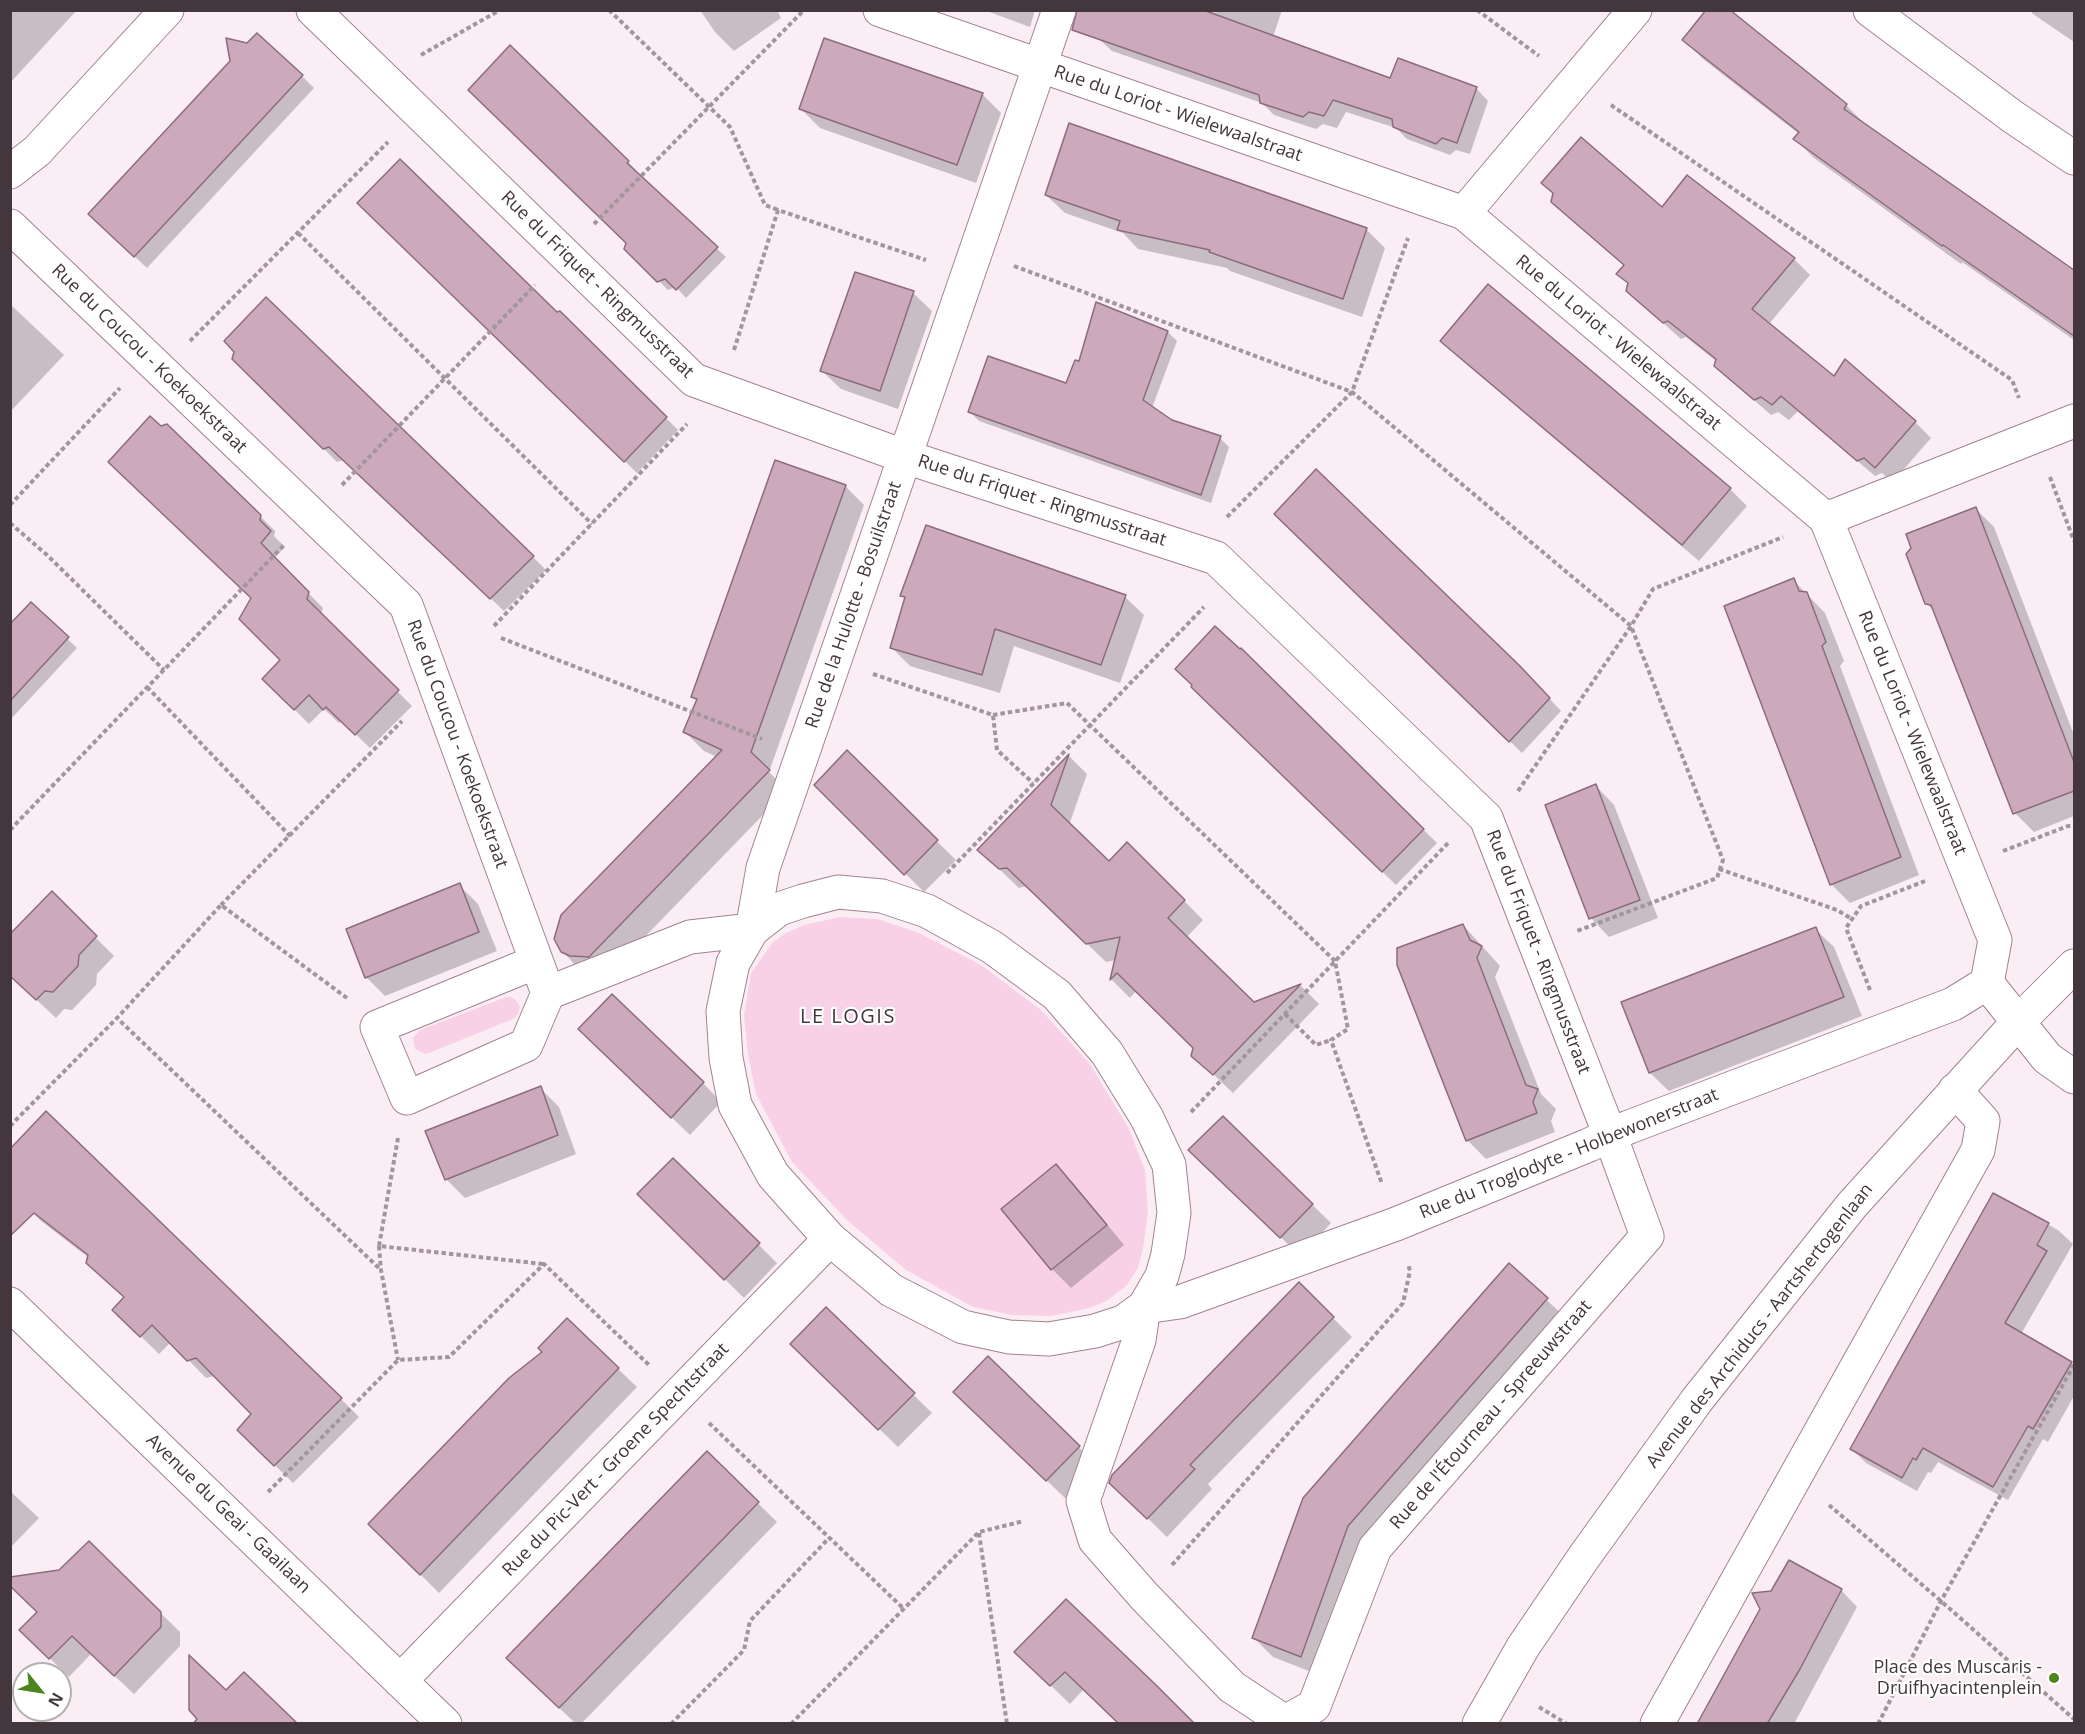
<!DOCTYPE html>
<meta charset="utf-8">
<style>
body{margin:0}
#map{position:relative;width:2085px;height:1734px;overflow:hidden;background:#fbedf4;font-family:"Open Sans",sans-serif}
canvas{display:block}
.frame{position:absolute;inset:0;border:12px solid #43363d;pointer-events:none}
.north{position:absolute;left:12px;top:1662px;width:60px;height:60px;box-sizing:border-box;background:#fff;border:2px solid #b4afb1;border-radius:50%;rotate:120deg;font-size:16px;font-weight:700;line-height:24px;text-align:center;color:#43363d}
.north::after{content:'';display:block;margin:auto;width:21px;height:27px;background:#4c841d;clip-path:polygon(50% 0,100% 100%,50% 72%,0 100%)}
</style>
<div id="map">
<canvas width="2085" height="1734"></canvas>
<div class="frame"></div>
<div class="north">N</div>
</div>
<script>
const ctx = document.querySelector('canvas').getContext('2d');
ctx.lineJoin = 'round';
function fillPath(path, color) { ctx.fillStyle = color; ctx.fill(path, 'evenodd'); }
const toPath = rows => new Path2D(rows.map(r => 'M' + r).join(''));
function stroke(path, color, width, dash) { ctx.strokeStyle = color; ctx.lineWidth = width; ctx.lineCap = dash ? 'butt' : 'round'; ctx.setLineDash(dash || []); ctx.stroke(path); }
function label(font, color, halo, rows, align = 'center') {
  ctx.font = font + ' "Open Sans",sans-serif'; ctx.lineWidth = 4.5; ctx.setLineDash([]); ctx.textBaseline = 'middle'; ctx.strokeStyle = halo; ctx.fillStyle = color; for (const [text, x, y, turn = 0] of rows) {
    ctx.save(); ctx.translate(x, y); ctx.rotate((+turn || 0) * Math.PI / 180); ctx.textAlign = isNaN(turn) ? turn : align; if (halo) ctx.strokeText(text, 0, 0); ctx.fillText(text, 0, 0); ctx.restore();
  }
}
fillPath(toPath([
 [840,917,877,919,917,932,981,965,1041,1010,1090,1064,1129,1129,1145,1170,1148,1211,1143,1249,1138,1268,1126,1286,1108,1300,1090,1308,1051,1316,1012,1315,973,1307,906,1270,848,1221,792,1162,756,1094,748,1055,744,1015,751,973,773,942,786,933,804,925],
 [509,996,516,1000,520,1007,518,1014,513,1019,429,1053,425,1054,415,1049,413,1038,420,1030]
]), '#f8d1e6');
fillPath(toPath([
 [10,10,77,10,10,83],
 [700,10,777,10,781,18,734,51,715,32],
 [984,10,1035,10,1030,27],
 [1109,10,1206,10,1215,13,1216,10,1282,10,1273,37,1391,80,1476,88,1488,101,1470,154,1456,150,1450,155,1407,139,1396,128,1346,112,1337,128,1323,124,1316,129,1274,115,1262,103,1112,51,1099,39],
 [2029,10,2074,10,2074,42,2033,14],
 [1684,40,1846,105,1865,124,1864,125,2074,271,2074,340,1962,262,1961,264,1814,158,1795,139,1799,134,1703,59],
 [232,61,302,76,314,88,147,268,103,227],
 [470,90,628,162,637,171,635,173,726,257,686,298,676,287,668,290,626,249,628,243],
 [982,94,1001,113,976,183,820,128,801,109],
 [1543,183,1663,209,1794,259,1810,275,1769,324,1834,378,1915,422,1931,438,1892,483,1882,473,1875,476,1798,411,1789,420,1778,412,1771,415,1733,382,1716,366,1717,362,1686,337,1681,339,1627,291,1629,284,1618,274,1625,266,1553,201,1554,195],
 [1046,195,1366,229,1385,248,1362,317,1230,271,1227,268,1138,249,1123,233,1065,213],
 [359,203,557,313,560,312,678,430,637,473],
 [913,293,932,311,898,409,841,389,822,371],
 [10,304,64,355,10,412],
 [1097,304,1168,332,1177,341,1152,408,1171,421,1220,438,1229,447,1211,503,979,421,970,412,1067,385,1080,363],
 [1442,341,1730,489,1747,506,1699,561,1458,357],
 [233,359,533,557,546,570,504,611,344,460,337,462],
 [125,476,260,516,275,531,274,536,285,547,274,558,323,608,321,615,412,706,370,748,341,720,339,723,324,709,309,724,264,679,282,661,252,598],
 [845,486,864,505,769,772,787,790,608,975,581,971,562,951,717,757,704,751,685,732,697,701,692,696],
 [1976,509,1994,527,2074,735,2074,816,2034,832,2015,813,1936,613,1926,603],
 [1276,514,1532,680,1561,711,1522,753],
 [1793,580,1825,613,1844,661,1840,666,1919,875,1850,903,1831,884],
 [902,596,1125,597,1144,615,1120,683,1014,646,1000,693,910,666,891,647,906,599],
 [31,604,77,648,10,720,10,626],
 [1241,650,1437,843,1396,885,1206,701,1194,685],
 [847,753,956,860,924,892,816,785],
 [1069,756,1087,774,1069,825,1109,863,1128,844,1203,920,1186,938,1253,1004,1301,986,1319,1004,1233,1093,1193,1055,1195,1048,1136,991,1130,998,1112,980,1116,960,1106,962,1027,886,1019,888,979,850],
 [1596,786,1614,805,1658,918,1609,937,1591,918],
 [459,885,478,904,497,951,385,996,366,977],
 [52,894,114,956,97,974,96,985,72,1010,64,1009,56,1018,10,975],
 [1463,925,1500,966,1495,977,1541,1094,1556,1109,1551,1121,1555,1132,1486,1159,1467,1140],
 [1815,929,1834,947,1862,1016,1669,1091,1650,1073],
 [599,1048,703,1083,721,1102,690,1135],
 [540,1088,559,1107,576,1154,465,1198,446,1179],
 [1223,1118,1331,1223,1300,1256,1209,1168],
 [673,1160,777,1263,744,1298,639,1194],
 [1056,1166,1074,1184,1124,1245,1071,1288,1052,1269,1003,1209],
 [1994,1195,2058,1230,2073,1244,2021,1334,2074,1366,2074,1396,2048,1442,2043,1439,2008,1500,1938,1462,1931,1473,1928,1472,1917,1491,1866,1463,1852,1449],
 [22,1202,341,1399,359,1417,293,1483,239,1430,253,1414,215,1376,206,1378,171,1342,159,1354,114,1310,125,1298,88,1263,89,1258,41,1221],
 [1509,1265,1566,1318,1367,1545,1319,1675,1273,1657,1254,1638],
 [1299,1284,1352,1337,1208,1484,1212,1489,1167,1537,1130,1501],
 [826,1309,932,1413,898,1447,811,1363],
 [567,1320,637,1387,439,1593,370,1524,544,1352],
 [988,1359,1098,1466,1065,1498,974,1411],
 [707,1453,777,1522,581,1724,576,1724,527,1677],
 [10,1491,39,1518,10,1548],
 [89,1543,180,1632,180,1646,134,1694,91,1654,69,1677,21,1630,39,1612,60,1572],
 [1841,1590,1857,1607,1794,1724,1699,1724],
 [1016,1652,1192,1724,1084,1689,1070,1704]
]), '#0003');
const building = toPath([
 [1077,10,1206,11,1390,78,1398,58,1477,87,1457,143,1442,138,1436,144,1393,127,1392,119,1333,100,1324,116,1309,112,1303,117,1260,103,1259,95,1072,30,1077,10],
 [1706,10,1730,10,1847,104,1844,109,2074,270,2074,336,1943,245,1942,246,1793,139,1799,132,1682,40,1706,10],
 [257,33,303,75,134,257,88,214,230,61,226,38,247,43,257,33],
 [824,38,983,93,957,165,799,109,824,38],
 [510,45,629,161,627,163,718,247,676,290,665,279,657,282,624,249,626,243,468,90,510,45],
 [1069,123,1367,228,1343,299,1209,252,1210,250,1117,230,1120,221,1045,195,1069,123],
 [1581,137,1662,207,1687,175,1795,258,1752,309,1834,376,1845,359,1916,421,1875,468,1864,458,1857,461,1781,396,1772,405,1761,397,1754,400,1714,366,1716,359,1668,321,1663,323,1626,291,1628,283,1616,274,1624,265,1551,202,1553,193,1541,183,1581,137],
 [400,159,557,312,560,311,667,417,624,462,357,203,400,159],
 [855,272,914,291,880,391,820,371,855,272],
 [1488,284,1731,488,1682,545,1440,341,1488,284],
 [266,297,534,556,490,599,329,447,323,449,232,359,234,352,224,341,266,297],
 [1096,302,1168,331,1143,400,1172,420,1221,436,1201,495,968,412,988,356,1066,383,1075,360,1079,361,1096,302],
 [150,416,161,426,167,424,261,515,260,520,271,531,261,543,309,592,307,599,399,690,355,735,326,707,323,710,309,695,294,710,262,679,280,660,239,619,251,598,108,462,150,416],
 [775,460,846,485,751,752,770,770,589,957,570,956,561,952,554,939,561,915,722,750,683,732,697,699,691,697,775,460],
 [1316,469,1520,666,1550,698,1509,742,1274,514,1316,469],
 [1976,507,2074,762,2074,791,2013,814,1931,605,1925,604,1906,554,1911,548,1906,534,1976,507],
 [926,525,1126,595,1101,665,995,629,982,675,890,648,905,597,900,596,926,525],
 [1794,578,1799,591,1807,592,1826,642,1822,646,1901,857,1830,885,1724,606,1794,578],
 [31,602,69,637,10,701,10,624,31,602],
 [1215,626,1240,649,1241,648,1424,829,1382,872,1191,687,1192,685,1175,669,1215,626],
 [847,750,938,840,904,875,814,785,847,750],
 [1069,754,1051,805,1109,861,1127,842,1185,900,1168,918,1254,1002,1301,984,1213,1075,1191,1056,1193,1048,1117,973,1110,980,1120,937,1086,944,1007,868,999,869,977,850,1069,754],
 [1596,784,1640,900,1589,919,1545,805,1596,784],
 [460,883,479,932,365,978,346,929,460,883],
 [52,891,97,936,79,955,78,966,53,992,45,991,36,1000,10,976,10,934,52,891],
 [1463,924,1470,940,1482,946,1477,958,1526,1085,1538,1089,1533,1102,1537,1113,1466,1141,1397,965,1397,948,1463,924],
 [1816,927,1844,997,1649,1073,1621,1002,1816,927],
 [612,994,704,1082,671,1118,578,1029,612,994],
 [541,1086,558,1135,445,1180,425,1131,541,1086],
 [46,1111,342,1398,274,1466,237,1430,251,1414,196,1358,187,1361,152,1325,140,1337,112,1310,124,1297,86,1263,88,1255,34,1213,10,1236,10,1149,46,1111],
 [1223,1116,1313,1204,1280,1238,1188,1150,1223,1116],
 [673,1158,760,1243,724,1280,637,1194,673,1158],
 [1056,1164,1107,1225,1051,1270,1001,1209,1056,1164],
 [1993,1193,2049,1223,2037,1245,2047,1251,2005,1323,2072,1362,2033,1429,2028,1426,1993,1487,1923,1448,1916,1460,1913,1458,1902,1478,1850,1449,1993,1193],
 [1509,1263,1548,1298,1348,1526,1301,1657,1252,1638,1303,1498,1509,1263],
 [1299,1282,1334,1317,1190,1465,1195,1469,1147,1519,1109,1483,1112,1475,1299,1282],
 [826,1307,915,1393,878,1430,790,1344,826,1307],
 [567,1318,619,1368,420,1575,368,1524,509,1378,542,1352,538,1348,567,1318],
 [988,1356,1080,1446,1046,1481,953,1392,988,1356],
 [707,1451,759,1502,559,1708,506,1658,707,1451],
 [89,1541,161,1612,161,1627,114,1676,72,1636,49,1659,19,1630,37,1612,10,1586,10,1577,59,1570,89,1541],
 [1789,1560,1842,1589,1800,1669,1767,1724,1697,1724,1760,1609,1752,1593,1771,1591,1789,1560],
 [1066,1599,1155,1684,1195,1724,1119,1724,1065,1672,1050,1686,1014,1652,1066,1599],
 [189,1655,226,1690,244,1672,298,1724,193,1724,197,1719,189,1710,189,1655]
]);
fillPath(building, '#ccaabc');
stroke(building, '#8b6c7e', 1.5);
const minor = toPath([
 [313,10,694,380,906,457,1216,558,1486,818,1610,1135,1647,1236,1375,1548,1314,1706,1285,1722,1232,1687,1144,1596,1095,1540,1083,1501,1139,1340,1144,1307,1180,1302,1396,1224,1589,1145,1610,1135,1629,1127,1953,1004,1987,983],
 [880,10,1464,213,1826,519,1995,940,1987,983,2047,1058,2074,1077],
 [1870,10,2013,117,2074,158],
 [10,172,37,151,167,10],
 [1464,213,1635,10],
 [10,226,406,605,548,993,690,937,752,930],
 [1826,519,2074,421],
 [752,930,779,909,803,901,838,892,882,896,927,911,992,947,1057,995,1107,1053,1147,1118,1169,1165,1174,1213,1168,1254,1162,1276,1144,1307,1123,1322,1095,1331,1049,1339,1009,1337,963,1327,891,1290,830,1239,773,1175,735,1105,726,1058,723,1011,733,963,752,930,763,868,1059,10],
 [536,962,377,1027,407,1098,526,1045,548,993],
 [10,1304,445,1724],
 [400,1681,830,1239],
 [1479,1724,1523,1647,1584,1557,1697,1400,1852,1205,2018,1022,2074,966],
 [1657,1724,1978,1150,1983,1121,1955,1090]
]);
stroke(minor, '#a28294', 35);
stroke(toPath([
 [609,10,730,127,765,205,778,210],
 [1477,10,1539,56],
 [421,55,500,10],
 [1611,105,2012,380,2019,398],
 [594,224,804,10],
 [298,233,592,524],
 [1014,266,1352,392,1631,626,1723,860,1717,878,1577,931],
 [190,341,388,142],
 [734,350,778,210,926,260],
 [2050,477,2074,541],
 [342,485,535,285],
 [10,505,120,388],
 [1227,517,1352,392,1408,238],
 [10,523,47,555,164,670],
 [494,626,687,424],
 [501,638,762,739],
 [873,674,993,715,997,750,1033,783],
 [147,687,290,836],
 [993,715,1067,703,1335,961,1348,1029,1331,1040,1382,1184],
 [1518,791,1631,626,1653,589,1783,537],
 [10,830,284,545],
 [2003,851,2068,826,2074,826],
 [1719,869,1837,910,1852,919],
 [947,873,1204,607],
 [221,905,402,721],
 [1870,990,1846,928,1861,906,1925,881],
 [347,998,221,905,117,1018,381,1270],
 [1285,1014,1316,1045,1331,1040],
 [1191,1112,1449,842],
 [10,1126,117,1018],
 [398,1138,379,1246,543,1264],
 [379,1246,381,1270,398,1360],
 [709,1423,904,1609],
 [268,1492,398,1360,449,1357,544,1264,650,1366],
 [1829,1505,1941,1601,2074,1719],
 [979,1533,1007,1724],
 [1172,1565,1403,1303,1410,1271,1408,1264],
 [1539,1707,1567,1724],
 [671,1724,744,1650,750,1621,829,1538],
 [791,1724,979,1532,1024,1521],
 [1878,1724,1941,1601,2074,1365]
]), '#a3959c', 4, [4.5, 3]);
stroke(minor, '#fff', 33);
for (const [x, y, r, color] of [
 [2054,1678,6,"#4c841d"]
]) { const dot = new Path2D(); dot.arc(x, y, r, 0, 2 * Math.PI); ctx.fillStyle = color; ctx.fill(dot); stroke(dot, '#fff', 2); }
label('18px', '#43363d', '#fff', [
 ["Rue du Loriot - Wielewaalstraat",1178,114,19],
 ["Rue du Friquet - Ringmusstraat",597,285,44],
 ["Rue du Loriot - Wielewaalstraat",1618,343,40],
 ["Rue du Coucou - Koekoekstraat",149,359,44],
 ["Rue du Friquet - Ringmusstraat",1042,501,18],
 ["Rue de la Hulotte - Bosuilstraat",854,605,-71],
 ["Rue du Loriot - Wielewaalstraat",1912,733,68],
 ["Rue du Coucou - Koekoekstraat",457,744,70],
 ["Rue du Friquet - Ringmusstraat",1538,952,69],
 ["Rue du Troglodyte - Holbewonerstraat",1569,1154,-22],
 ["Avenue des Archiducs - Aartshertogenlaan",1760,1326,-52],
 ["Rue de l'Étourneau - Spreeuwstraat",1491,1415,-49],
 ["Rue du Pic-Vert - Groene Spechtstraat",616,1460,-46],
 ["Avenue du Geai - Gaailaan",228,1514,44]
]);
label('18px', '#43363d', '#fff', [
 ["Place des Muscaris -",2042,1668],
 ["Druifhyacintenplein",2042,1689]
], 'right');
ctx.letterSpacing = '1.5px';
label('20px', '#43363d', '#fff', [
 ["LE LOGIS",848,1017]
]);
ctx.letterSpacing = '0px';
</script>
